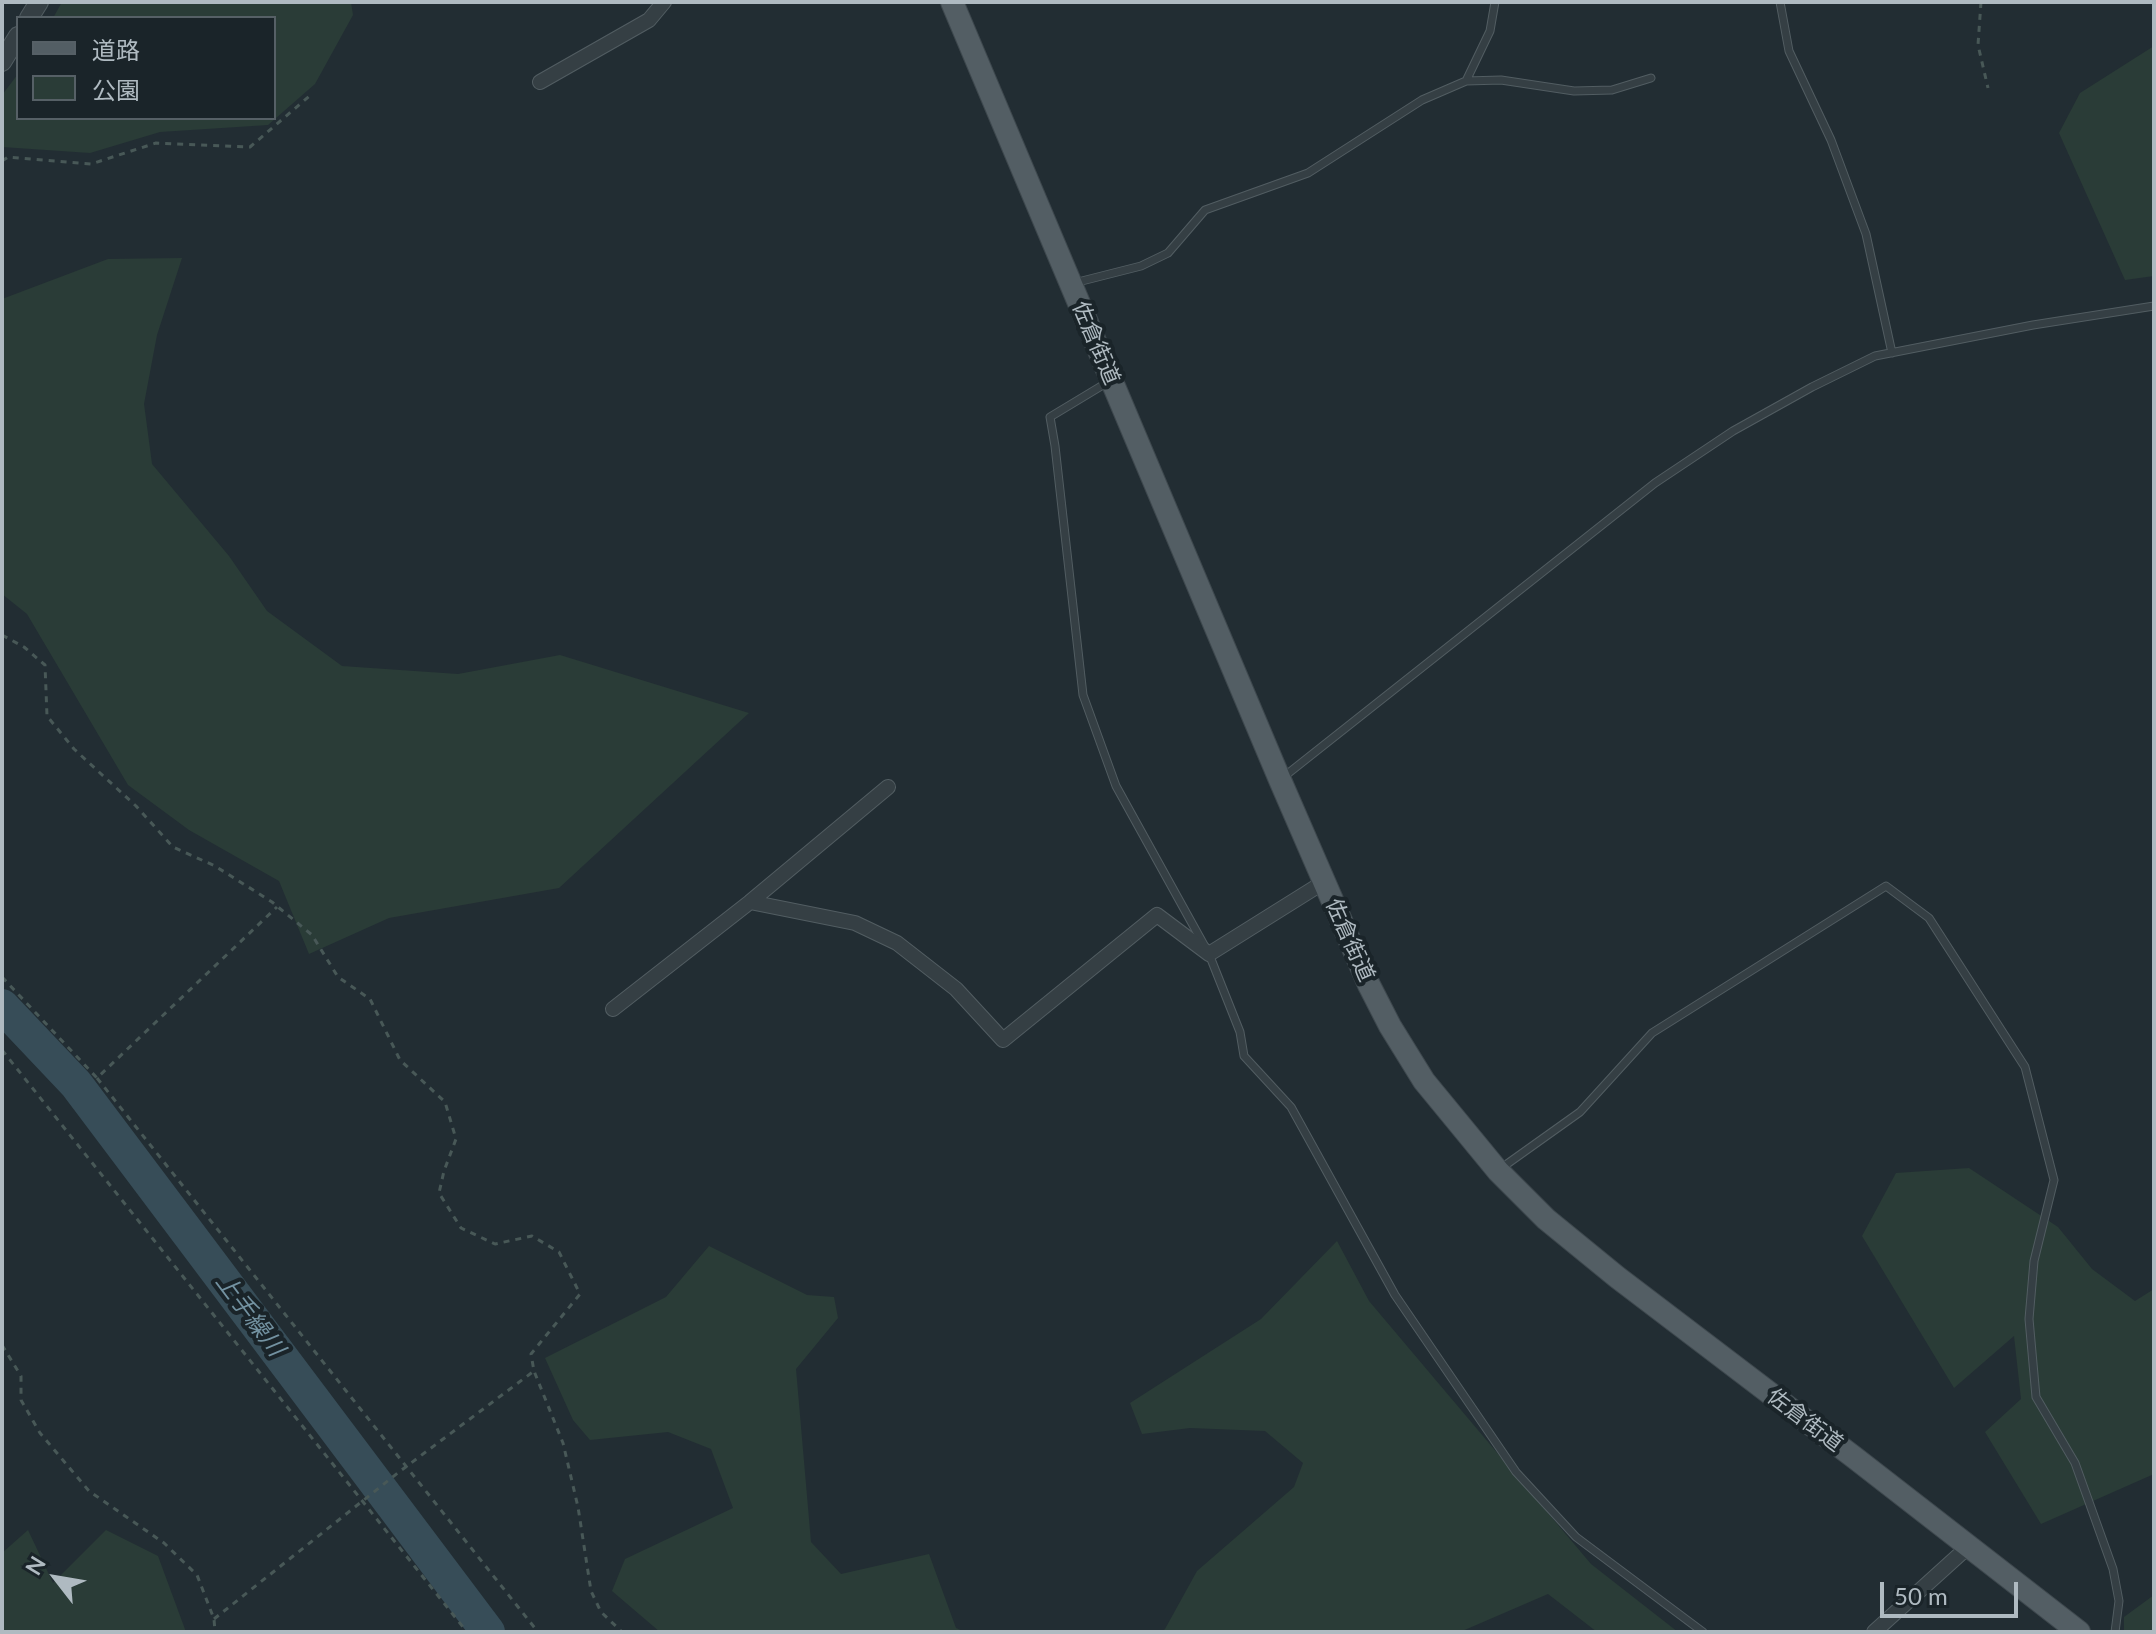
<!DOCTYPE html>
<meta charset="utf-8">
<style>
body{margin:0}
#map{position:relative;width:2156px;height:1634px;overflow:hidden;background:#222d33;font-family:Lato,"Noto Sans JP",sans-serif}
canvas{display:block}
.frame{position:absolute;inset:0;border:4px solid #afbac1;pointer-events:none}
.legend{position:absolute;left:16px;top:16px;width:260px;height:104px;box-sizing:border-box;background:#1a2429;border:2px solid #566066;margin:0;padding:10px 14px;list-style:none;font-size:24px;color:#afbac1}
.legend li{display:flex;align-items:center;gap:16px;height:40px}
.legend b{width:40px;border:2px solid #566066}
.north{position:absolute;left:16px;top:1538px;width:80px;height:80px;-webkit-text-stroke:6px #1a2429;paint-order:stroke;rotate:301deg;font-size:22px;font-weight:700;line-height:32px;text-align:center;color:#afbac1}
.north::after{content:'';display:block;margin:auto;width:28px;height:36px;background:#afbac1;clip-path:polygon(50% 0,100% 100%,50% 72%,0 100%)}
.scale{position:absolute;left:1880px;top:1582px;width:138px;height:36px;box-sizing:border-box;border:4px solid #afbac1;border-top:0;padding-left:10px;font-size:24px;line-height:28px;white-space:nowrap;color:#afbac1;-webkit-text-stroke:6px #1a2429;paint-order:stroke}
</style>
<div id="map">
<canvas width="2156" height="1634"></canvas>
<div class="frame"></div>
<ul class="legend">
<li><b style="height:10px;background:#535e64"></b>道路</li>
<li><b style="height:22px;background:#2a3c37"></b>公園</li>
</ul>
<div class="north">N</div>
<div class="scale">50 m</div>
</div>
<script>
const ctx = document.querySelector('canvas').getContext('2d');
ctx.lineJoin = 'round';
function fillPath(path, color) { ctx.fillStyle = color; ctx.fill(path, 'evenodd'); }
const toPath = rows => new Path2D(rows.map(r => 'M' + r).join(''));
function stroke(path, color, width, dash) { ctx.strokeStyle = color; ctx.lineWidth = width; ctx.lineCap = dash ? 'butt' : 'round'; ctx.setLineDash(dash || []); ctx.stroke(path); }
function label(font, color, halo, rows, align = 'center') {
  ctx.font = font + ' Lato,"Noto Sans JP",sans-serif'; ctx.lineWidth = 8; ctx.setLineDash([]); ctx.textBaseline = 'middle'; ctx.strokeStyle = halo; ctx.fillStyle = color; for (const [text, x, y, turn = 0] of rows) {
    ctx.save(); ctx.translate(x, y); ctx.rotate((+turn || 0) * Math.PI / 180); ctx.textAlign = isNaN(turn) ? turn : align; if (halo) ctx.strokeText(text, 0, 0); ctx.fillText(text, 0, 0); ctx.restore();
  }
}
fillPath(toPath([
 [62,2,351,2,353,15,315,84,268,125,160,132,90,153,2,147,2,95,18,74,18,118,274,118,274,18,53,18],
 [2154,46,2154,276,2125,280,2059,133,2080,93],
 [182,258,157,335,144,404,152,464,229,556,267,611,342,666,458,674,560,655,749,713,559,888,389,918,309,954,279,881,189,830,128,785,27,614,2,594,2,299,108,259],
 [1969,1168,2058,1227,2092,1269,2135,1301,2154,1289,2154,1474,2041,1524,1985,1432,2021,1399,2014,1336,1954,1388,1862,1236,1896,1173],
 [1337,1241,1369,1301,1591,1564,1678,1632,1597,1632,1548,1594,1460,1632,1162,1632,1165,1629,1197,1571,1294,1487,1303,1463,1265,1431,1190,1428,1142,1434,1130,1403,1261,1319],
 [709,1246,807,1295,834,1297,838,1318,796,1369,811,1542,841,1574,929,1554,956,1628,965,1632,660,1632,612,1591,625,1559,733,1508,711,1449,668,1432,590,1440,573,1420,545,1358,666,1297],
 [28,1530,53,1583,106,1530,158,1556,186,1632,2,1632,2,1553],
 [2154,1595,2154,1632,2124,1632,2124,1617]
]), '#2a3c37');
stroke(toPath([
 [2,1006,76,1084,488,1632]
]), '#374d58', 34);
const service = toPath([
 [1780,2,1789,51,1831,140,1866,234,1892,353],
 [1466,81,1490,31,1495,2],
 [1074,283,1141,266,1168,253,1205,210,1308,173,1422,100,1466,81,1501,80,1574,91,1612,90,1651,78],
 [1108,382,1050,417,1055,446,1083,695,1116,786,1209,954,1240,1032,1244,1056,1291,1107,1395,1295,1516,1472,1576,1537,1703,1632],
 [1281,779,1655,483,1733,431,1812,387,1875,356,2033,325,2154,306],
 [1500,1169,1580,1112,1652,1033,1886,886,1929,918,2025,1067,2054,1180,2034,1261,2029,1319,2036,1397,2075,1463,2113,1569,2119,1601,2115,1632]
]);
const minor = toPath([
 [540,82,649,20,664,2],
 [750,902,855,923,897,943,956,989,1003,1040,1157,915,1209,954,1324,882],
 [613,1009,750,902,888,787],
 [1874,1632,1969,1546]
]);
const tertiary = toPath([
 [29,18,39,2],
 [2,62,18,36]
]);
const primary = toPath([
 [952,2,1280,780,1369,985,1390,1026,1424,1081,1498,1171,1546,1219,1617,1277,1855,1458,2079,1632]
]);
stroke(service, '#525d62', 9);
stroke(minor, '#525d62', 16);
stroke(tertiary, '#525d62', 20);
stroke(primary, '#3e484e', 24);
stroke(toPath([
 [1981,2,1978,45,1988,88],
 [2,161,8,157,91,164,156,143,250,147,313,93],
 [2,635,24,647,45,665,47,716,74,749,136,806,173,847,215,866,272,902,312,935,338,977,370,999,400,1060,445,1102,456,1139,444,1171,439,1193,461,1228,495,1244,532,1236,559,1252,580,1294,531,1354,534,1371,563,1443,578,1507,591,1591,601,1612,622,1632],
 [2,977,97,1078,277,907],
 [2,1050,467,1632],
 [97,1078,538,1632],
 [2,1345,21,1376,21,1400,40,1433,89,1491,164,1543,197,1575,214,1619,215,1632],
 [214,1619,399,1472,534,1371]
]), '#485857', 3, [6, 6]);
stroke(service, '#353f44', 7);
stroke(minor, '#353f44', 14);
stroke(tertiary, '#353f44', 18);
stroke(primary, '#535e64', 22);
label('22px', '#afbac1', '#1a2429', [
 ["佐倉街道",1096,343,67],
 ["佐倉街道",1350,940,66],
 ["佐倉街道",1805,1420,37]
]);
label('italic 24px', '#7392a1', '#1a2429', [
 ["上手繰川",250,1315,53]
]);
</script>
